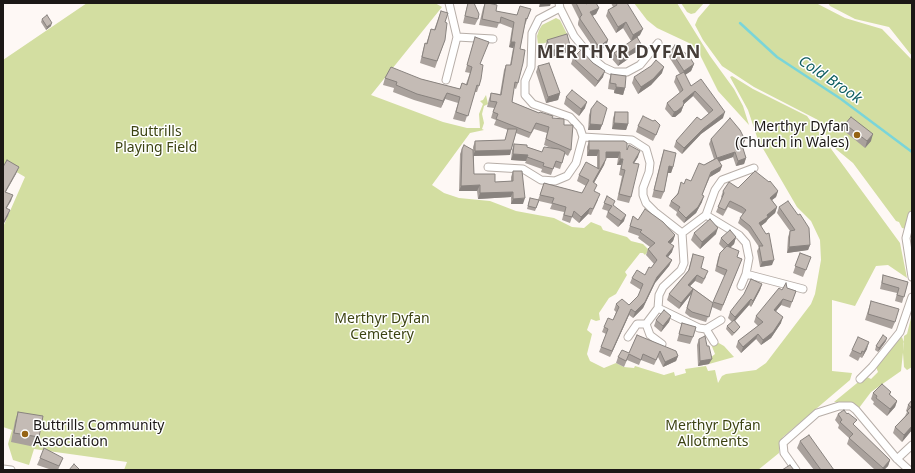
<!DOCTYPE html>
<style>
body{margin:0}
#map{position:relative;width:915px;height:473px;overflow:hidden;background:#fef8f5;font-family:"Noto Sans",sans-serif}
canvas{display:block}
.frame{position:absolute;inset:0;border:4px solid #1c1816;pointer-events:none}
</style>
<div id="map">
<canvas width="915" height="473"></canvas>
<div class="frame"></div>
</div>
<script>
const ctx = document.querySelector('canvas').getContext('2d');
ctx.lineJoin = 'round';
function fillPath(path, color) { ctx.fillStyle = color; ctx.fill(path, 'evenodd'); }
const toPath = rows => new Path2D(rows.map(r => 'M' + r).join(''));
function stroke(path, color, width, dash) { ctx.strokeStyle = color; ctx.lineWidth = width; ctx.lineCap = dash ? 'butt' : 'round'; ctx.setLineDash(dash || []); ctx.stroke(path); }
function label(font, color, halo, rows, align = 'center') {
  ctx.font = font + ' "Noto Sans",sans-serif'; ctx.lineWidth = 3; ctx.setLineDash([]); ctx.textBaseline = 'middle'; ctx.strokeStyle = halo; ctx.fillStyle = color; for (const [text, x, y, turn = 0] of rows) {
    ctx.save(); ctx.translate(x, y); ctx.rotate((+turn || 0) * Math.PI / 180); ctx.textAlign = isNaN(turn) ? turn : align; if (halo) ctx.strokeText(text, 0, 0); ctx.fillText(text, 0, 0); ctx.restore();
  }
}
fillPath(toPath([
 [87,3,435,3,442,7,371,95,443,122,467,128,480,128,479,114,483,104,480,101,483,100,486,95,488,104,484,106,482,114,484,123,482,129,484,130,470,133,432,185,444,193,459,198,490,201,516,211,554,218,572,227,584,228,591,222,601,226,603,230,627,237,631,241,643,244,649,250,645,255,643,253,640,253,625,272,627,275,616,294,609,298,599,313,600,320,596,321,591,319,587,330,592,334,587,354,590,361,604,368,616,363,624,367,634,368,635,366,664,375,674,372,675,376,686,373,685,369,706,366,708,371,715,370,718,383,722,376,726,374,756,370,766,363,811,304,815,294,821,260,820,240,811,221,797,207,758,140,748,110,730,77,732,76,753,89,807,116,900,243,907,278,888,265,876,266,855,306,832,300,832,371,852,373,850,380,783,437,779,445,779,453,758,470,124,470,127,462,34,449,29,465,13,460,8,444,12,430,3,427,3,227,25,177,3,164,3,60],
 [634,3,677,3,710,56,734,89,743,106,749,125,718,91,700,55,689,43,657,28,647,20],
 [681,3,704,3,695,13,691,14,687,12],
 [716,3,816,3,845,18,882,29,912,60,912,207,906,229,902,228,899,222,896,221,853,163,831,145,818,120,754,87,722,66,703,40,695,25,698,18,710,4],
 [828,3,912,3,912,56,889,27,855,19,830,6],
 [556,18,560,20,568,36,538,45,537,36,539,30,542,25],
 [912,314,912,367,907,370,904,367,903,353,904,336,907,334],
 [902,337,904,343,901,371,871,392,859,408,854,404,846,402,834,402,862,379,867,377,871,379,878,372,876,367,898,339],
 [717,342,724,346,734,357,709,364,709,359,715,354,711,344]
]), '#d3dea1');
stroke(toPath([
 [740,23,777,57,841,99,912,152]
]), '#7ad5d9', 2.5);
const minor = toPath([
 [559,3,560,8,574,36,591,57,603,67,614,72,627,72,640,65,658,43],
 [560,8,539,19,532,33,531,67,525,81,525,95,533,104,570,117,580,128,583,137,632,140,646,149,650,163,649,172,643,188,643,195,646,203,655,212,682,233,706,215,715,190,722,180,754,168],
 [457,37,493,39],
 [446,80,457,37,449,3],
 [488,167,523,169,541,180,555,181,567,176,576,163,583,137],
 [706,215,739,235,746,243,749,258,746,274,741,286],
 [912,215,906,238,912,277],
 [746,274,803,289],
 [658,308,699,328,706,329,721,320],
 [646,324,650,335,662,344],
 [706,329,714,342],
 [628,337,637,324,646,324,658,308,659,295,663,287,681,270,684,263,682,233],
 [860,379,872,367,900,332,912,297],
 [897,459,912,445],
 [3,469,11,470],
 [796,470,784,453,783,443,817,413,839,406,851,406,856,410,897,459,909,470]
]);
stroke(minor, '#b7aea8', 9);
stroke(minor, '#fff', 7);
fillPath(toPath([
 [468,3,478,19,475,25,463,23,466,10],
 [485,3,496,11,516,15,531,9,525,25,525,24,520,49,518,83,516,89,514,88,512,102,552,118,564,125,571,150,568,156,565,154,560,169,554,167,551,175,541,172,542,169,525,163,526,161,511,160,512,150,514,144,527,147,542,152,551,148,544,145,547,133,534,129,529,138,516,133,510,155,474,156,474,174,495,182,511,181,511,177,513,171,523,204,511,204,511,197,478,199,477,191,459,191,460,154,462,149,473,150,473,147,475,141,505,140,508,130,494,125,496,120,491,118,494,108,487,107,489,99,491,93,500,94,504,70,506,65,510,65,513,48,509,47,512,28,499,23,497,28,479,25,483,8],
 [571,3,586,3,586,4,599,8,596,14,592,16,608,40,606,46,597,53,578,25,578,23,579,19],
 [611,3,627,3,640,35,637,37,641,44,640,50,629,56,628,59,618,66,612,59,614,53,636,38,631,41,623,28,616,33,606,16,608,10,613,7],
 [441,11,445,22,445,40,435,68,420,63,423,50,425,43,426,44,431,29,434,30],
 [42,19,51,26,46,30,41,22],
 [475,37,480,64,481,79,477,92,475,92,465,122,453,119,458,103,445,99,441,108,414,100,393,92,394,88,383,85,385,78,421,79,460,89,462,83,466,84,470,73,465,72],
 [547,40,568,52,548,58,545,47],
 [671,51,694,64,691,71,685,75,691,86,723,118,701,134,682,154,674,147,676,141,701,120,709,114,693,96,684,104,681,112,675,117,672,117,665,109,667,103,680,93,674,82,676,76,680,74,669,57],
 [573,58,603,77,595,87,571,64],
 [538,66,560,93,558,100,546,103,536,72],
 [662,73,651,85,638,94,632,83,634,77],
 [611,74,625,88,623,95,614,93,614,90,608,89,609,81],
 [566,97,585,108,579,116,564,104],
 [591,109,602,125,600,130,588,130,589,115],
 [615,112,628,124,626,130,612,129,613,118],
 [845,124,871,141,865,148,843,130],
 [638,126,658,131,653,141,636,132],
 [711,139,745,140,743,145,742,146,746,158,744,164,736,166,733,157,719,162,722,166,720,171,710,177,702,195,702,202,696,213,684,223,676,215,677,212,669,206,671,201,677,194,684,184,691,181,704,165,714,159,709,144],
 [589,141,627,150,638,157,634,163,631,197,629,203,617,200,622,176,619,175,621,165,617,165,618,158,606,158,604,165,594,183,594,192,598,200,591,215,588,214,579,223,572,217,570,223,562,220,564,212,550,209,552,204,539,201,535,211,527,209,529,201,538,200,544,183,582,193,586,186,577,181,579,175,597,168,597,156,587,156,587,147],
 [664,150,673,167,671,173,668,173,664,192,661,199,652,197,662,156],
 [738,188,778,191,776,197,772,200,777,207,775,213,768,219,766,222,761,226,772,265,760,267,757,251,759,247,748,231,738,223,740,218,743,214,728,207,723,216,716,212,722,198,721,197,723,191],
 [607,196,624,221,618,227,606,217,608,211,602,209],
 [779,207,798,215,810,245,808,250,787,253,788,237,790,231,777,213],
 [633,216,638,220,675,235,673,241,670,244,672,252,668,257,672,260,669,266,655,283,643,308,633,318,629,315,610,357,599,352,606,334,602,332,604,327,613,320,616,312,614,310,616,304,629,305,638,296,641,290,630,283,632,278,645,275,654,264,646,255,648,249,650,247,638,238,639,236,628,232],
 [694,233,716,234,700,249,691,240],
 [736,237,734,244,730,247,737,257,742,259,721,311,712,307,706,322,690,317,685,313,691,294,679,309,667,300,669,294,688,271,693,254,706,277,702,284,695,281,690,286,713,303,725,276,715,271,718,258,720,253,724,249,719,244,721,238],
 [800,253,811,257,803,277,793,273],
 [883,275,908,282,902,303,895,301,897,293,880,289],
 [762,284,760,290,751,307,749,305,735,321,740,327,738,330,732,336,726,329,727,326,732,322,728,318,730,312],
 [787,288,796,291,790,308,781,305,776,311,781,323,771,338,761,345,756,339,741,353,736,347,738,341,758,326,754,322,756,316,782,290],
 [871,301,895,322,892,329,865,320],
 [671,316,669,322,661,332,654,326,656,320],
 [682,323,693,337,690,344,677,341],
 [637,335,678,356,676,361,663,367,658,357,654,365,641,360,639,365,627,360,624,367,616,363,618,357,629,353],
 [699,339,709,364,698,366,697,345],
 [886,341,878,352,875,350,876,346],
 [867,349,862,358,860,357,858,361,849,356,852,350],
 [891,392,890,395,897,401,895,407,887,416,873,404,874,402,871,399,873,393],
 [912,400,912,430,902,442,893,433,895,427,905,416,907,412,906,411,908,405],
 [18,412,39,437,35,447,11,442,15,421],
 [838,414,854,426,890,460,888,466,884,470,875,470,847,444,849,438,838,428,839,425,835,420],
 [800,441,834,470,814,470,797,448],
 [40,458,63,458,58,470,52,470,37,465]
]), '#a9a19c');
fillPath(toPath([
 [540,3,551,3,550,6,539,7],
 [599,8,596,14,588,18,590,12],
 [626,22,623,28,616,33,618,27],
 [52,23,51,26,46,30,47,27],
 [643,29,640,35,631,41,633,35],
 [608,40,606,46,597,53,599,47],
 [511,42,515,42,513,48,509,47],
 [641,44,640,50,629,56,628,59,618,66,620,61,629,52],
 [570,45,568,52,548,58,551,51],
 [694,64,691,71,682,77,684,71],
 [664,67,662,73,651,85,638,94,641,87],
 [605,71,603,77,595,87,598,81],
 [616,87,625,88,623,95,614,93],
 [695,91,693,96,684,104,681,112,675,117,672,117,674,112,683,101],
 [447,93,445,99,441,108,443,101],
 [560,93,558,100,546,103,548,97],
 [587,102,585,108,579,116,581,109],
 [725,112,723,118,701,134,682,154,684,148,703,129],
 [614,123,628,124,626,130,612,129],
 [590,124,602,125,600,130,588,130],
 [873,134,871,141,865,148,867,141],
 [745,140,743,145,739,147,741,142],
 [511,150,510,155,473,156,475,151],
 [589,150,599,150,597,156,587,156],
 [640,151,638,157,631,168,633,163],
 [606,152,620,152,618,158,604,158],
 [735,152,733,157,715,163,717,158],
 [513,154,528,155,526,161,511,160],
 [746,158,744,164,736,166,738,161],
 [606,159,604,165,591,188,593,182],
 [620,159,623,159,621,165,617,165],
 [669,166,673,167,671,173,667,173],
 [722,166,720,171,710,177,711,172],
 [19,167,16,174,3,197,5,192],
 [480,185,477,191,459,191,461,186],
 [778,191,776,197,768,203,770,198],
 [513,192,511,197,478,199,480,193],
 [13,195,11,201,3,214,6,208],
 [704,196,702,202,696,213,684,223,686,218],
 [525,198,523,204,511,204,513,199],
 [777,207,775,213,768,219,766,222,757,229,759,223,767,215],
 [590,208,588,214,579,223,581,217],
 [10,210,8,216,3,225,3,223],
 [626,215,624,221,618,227,621,221],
 [718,228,716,234,700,249,702,242],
 [675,235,673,241,666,248,668,242],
 [736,237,734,244,726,252,728,245],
 [810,245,808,250,787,253,789,247],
 [674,246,672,252,664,262,666,256],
 [672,260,669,266,655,283,643,308,633,318,635,312,657,277],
 [774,260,772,265,760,267,762,262],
 [697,275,695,281,686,290,688,285],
 [762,284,760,290,751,307,753,301],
 [693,289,691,294,679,309,681,303],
 [751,299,749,305,733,323,735,317],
 [783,299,781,305,772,316,774,310],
 [631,309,629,315,610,357,612,351],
 [671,316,669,322,661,332,663,326],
 [783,317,781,323,771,338,761,345,763,340],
 [758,334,756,339,741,353,743,347],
 [887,338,886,341,878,352,879,348],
 [869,342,867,349,862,358,864,352],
 [678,356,676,361,663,367,665,362],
 [712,359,709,364,698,366,700,361],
 [897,401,895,407,887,416,890,409],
 [912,426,912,430,902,442,904,435],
 [890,460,888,466,884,470,882,470,883,468]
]), '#89837f');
const building = toPath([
 [468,3,474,3,479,14,478,19,465,16,468,3],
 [485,3,488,3,497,5,496,11,517,15,520,6,531,9,527,19,526,18,520,49,525,50,523,63,518,83,515,82,512,102,539,113,540,112,553,116,552,118,564,119,564,125,573,125,571,150,546,139,549,127,536,123,531,133,496,119,498,114,493,112,497,102,490,101,491,93,501,95,506,65,511,65,515,42,511,42,514,22,501,17,500,23,482,19,485,3],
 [576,3,586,3,586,4,588,3,596,3,599,8,590,12,608,40,599,47,580,19,580,17,582,15,576,3],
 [616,3,627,3,643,29,633,35,626,22,618,27,608,10,617,5,616,3],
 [441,11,448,13,445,22,447,23,445,40,437,61,422,57,425,43,427,44,431,29,435,30,441,11],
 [47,15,52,23,47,27,42,19,47,15],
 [567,34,570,45,551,51,547,40,567,34],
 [475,37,489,42,480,64,483,65,481,79,479,86,477,85,468,116,456,112,460,97,447,93,443,101,417,94,396,85,397,82,385,78,391,67,421,79,460,89,462,83,467,85,472,67,467,65,475,37],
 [637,37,641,44,629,52,630,54,620,61,614,53,637,37],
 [675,45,689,56,694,64,684,71,671,51,675,45],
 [581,50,593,63,605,71,598,81,573,58,581,50],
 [656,60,664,67,653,79,641,87,634,77,651,66,656,60],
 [549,63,560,93,548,97,538,66,549,63],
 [684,72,691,86,701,79,725,112,703,129,684,148,676,141,697,117,701,120,713,110,695,91,683,101,684,103,683,106,677,111,674,112,667,103,683,90,676,76,684,72],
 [611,74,626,76,625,88,616,87,616,84,610,83,611,74],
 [572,90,587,102,581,109,566,97,572,90],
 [597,101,607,108,602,125,590,124,591,109,597,101],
 [615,112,628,112,628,124,614,123,615,112],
 [643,116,653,121,655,120,660,125,656,135,638,126,643,116],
 [851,117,873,134,867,141,845,124,851,117],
 [730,118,740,130,745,140,741,142,746,158,738,161,735,152,717,158,722,166,711,172,702,195,704,196,698,207,686,218,678,210,680,207,671,201,678,194,681,182,684,184,686,179,691,181,699,163,704,165,717,158,711,139,730,118],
 [508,129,517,129,511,150,475,151,475,141,505,140,508,129],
 [589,141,624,141,627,143,627,150,629,145,640,151,633,163,639,164,631,197,619,194,625,170,621,169,623,159,620,159,620,152,606,152,606,159,593,182,597,185,594,191,600,194,593,209,590,208,581,217,574,211,572,217,564,215,566,207,552,203,554,198,540,195,544,183,582,193,589,180,579,175,586,162,599,169,599,150,589,150,589,141],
 [514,144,527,145,527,147,542,152,544,147,559,149,565,152,562,163,556,161,553,169,543,166,544,163,527,157,528,155,513,154,514,144],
 [464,145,473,150,474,174,495,174,495,182,513,181,513,171,522,171,525,198,513,199,513,192,480,193,480,185,461,186,462,149,464,145],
 [664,150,676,153,673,167,669,166,664,192,654,190,664,150],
 [7,160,19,167,5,192,13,195,6,208,10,210,3,223,3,167,7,160],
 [755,171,769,182,770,181,778,191,770,198,777,207,767,215,768,217,759,223,766,234,769,233,774,260,762,262,759,246,763,246,750,226,740,218,746,210,742,207,730,201,725,210,718,207,724,193,723,191,729,182,738,188,755,171],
 [607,196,615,201,613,205,626,215,621,221,608,212,612,206,604,203,607,196],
 [530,198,539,200,536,208,528,206,530,198],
 [788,201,798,215,800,214,809,228,810,245,789,247,790,231,795,230,779,207,788,201],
 [645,209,663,222,675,235,668,242,674,246,666,256,672,260,657,277,645,302,635,312,631,309,612,351,601,347,608,329,604,327,608,318,613,320,619,307,616,304,622,299,629,305,638,296,643,284,632,278,637,270,645,275,649,267,651,268,657,260,648,249,655,243,640,232,642,230,630,226,633,216,638,220,645,209],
 [710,219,718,228,702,242,694,233,710,219],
 [730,230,736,237,728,245,721,238,730,230],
 [727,246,739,251,737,257,742,259,723,305,713,302,727,270,717,266,720,253,727,246],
 [800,253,811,257,806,270,795,266,800,253],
 [693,254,704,257,701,268,708,271,704,279,697,275,688,285,713,303,709,317,692,312,687,308,693,289,681,303,669,294,689,270,693,254],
 [883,275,908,282,904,297,897,295,899,288,882,283,883,275],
 [751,279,762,284,753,301,751,299,735,317,730,312,744,294,751,279],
 [786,283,787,288,796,291,792,302,783,299,774,310,783,317,773,332,763,340,758,334,743,347,738,341,763,322,756,316,779,288,782,290,786,283],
 [871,301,899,309,895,322,868,314,871,301],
 [664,310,671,316,663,326,656,320,664,310],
 [734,320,740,327,734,333,727,326,734,320],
 [682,323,696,327,693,337,679,334,682,323],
 [637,335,676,351,678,356,665,362,660,351,656,360,643,354,641,360,629,354,626,361,618,357,622,350,629,353,637,335],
 [883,335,887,338,879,348,876,346,883,335],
 [705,336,707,346,709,346,712,359,700,361,699,339,705,336],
 [858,337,869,342,864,352,862,351,861,354,852,350,858,337],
 [882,384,891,392,889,394,897,401,890,409,876,398,877,396,873,393,882,384],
 [912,400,912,426,904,435,895,427,909,413,907,411,911,407,908,405,912,400],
 [844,410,847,414,848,413,857,420,853,424,890,460,883,468,849,438,853,434,840,422,842,420,838,414,844,410],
 [18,412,43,416,39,437,14,433,18,412],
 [809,435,834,470,821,470,800,441,809,435],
 [44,448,63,458,59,466,40,458,44,448],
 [74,464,80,470,69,470,74,464],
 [790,465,794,470,782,470,790,465]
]);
fillPath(building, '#c4bbb5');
stroke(building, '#89837f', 1);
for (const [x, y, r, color] of [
 [857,135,4,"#956314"],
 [25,434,4,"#956314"]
]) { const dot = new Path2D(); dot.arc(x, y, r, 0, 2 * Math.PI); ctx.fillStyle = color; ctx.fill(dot); stroke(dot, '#fff', 1.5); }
label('14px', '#1c1816', '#fff', [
 ["Merthyr Dyfan",849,127],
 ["(Church in Wales)",849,143],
 ["Buttrills Community",33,426,"left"],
 ["Association",33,442,"left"]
], 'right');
label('14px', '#3c4312', '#fff', [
 ["Buttrills",156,132],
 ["Playing Field",156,148],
 ["Merthyr Dyfan",382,319],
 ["Cemetery",382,335],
 ["Merthyr Dyfan",713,426],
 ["Allotments",713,442]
]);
label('italic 15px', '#0d5d60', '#fff', [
 ["Cold Brook",830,80,34]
]);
ctx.letterSpacing = '1px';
label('bold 18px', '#453d38', '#fff', [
 ["MERTHYR DYFAN",619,53]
]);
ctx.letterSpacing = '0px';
</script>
